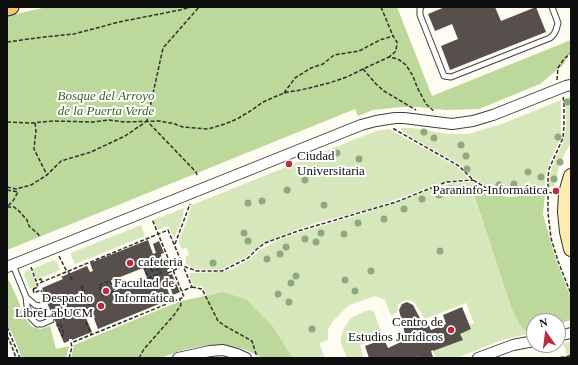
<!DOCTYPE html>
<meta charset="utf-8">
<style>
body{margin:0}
#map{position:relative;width:578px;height:365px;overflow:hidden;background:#fefbf0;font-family:Georgia,serif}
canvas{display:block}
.frame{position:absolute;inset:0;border:8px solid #0e0e0e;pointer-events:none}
.north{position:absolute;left:526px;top:313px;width:40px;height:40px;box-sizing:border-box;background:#fff;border:1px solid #9f9f9f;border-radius:50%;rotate:346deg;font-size:11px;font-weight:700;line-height:16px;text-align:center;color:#0e0e0e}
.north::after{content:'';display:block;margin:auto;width:14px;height:18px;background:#ba2b3e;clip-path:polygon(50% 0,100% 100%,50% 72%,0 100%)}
</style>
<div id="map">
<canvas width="578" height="365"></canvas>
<div class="frame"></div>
<div class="north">N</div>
</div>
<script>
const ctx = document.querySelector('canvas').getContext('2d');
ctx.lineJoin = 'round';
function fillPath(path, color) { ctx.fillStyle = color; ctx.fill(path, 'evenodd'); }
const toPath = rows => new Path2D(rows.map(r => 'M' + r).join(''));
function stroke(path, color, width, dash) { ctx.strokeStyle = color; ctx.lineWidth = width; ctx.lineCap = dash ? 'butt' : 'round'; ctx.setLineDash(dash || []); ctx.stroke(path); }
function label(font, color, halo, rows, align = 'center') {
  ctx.font = font + ' Georgia,serif'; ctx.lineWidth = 4; ctx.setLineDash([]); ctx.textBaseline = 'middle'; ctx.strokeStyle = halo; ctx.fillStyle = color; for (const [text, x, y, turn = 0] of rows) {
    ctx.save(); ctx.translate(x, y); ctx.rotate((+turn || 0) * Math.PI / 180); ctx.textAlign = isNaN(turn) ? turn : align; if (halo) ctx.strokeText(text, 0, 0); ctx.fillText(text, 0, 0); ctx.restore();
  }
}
fillPath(toPath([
 [571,96,571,143,565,153,560,164,554,186,552,187,549,187,549,182,552,167,563,143,565,133,566,123,565,99],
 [561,100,561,132,560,139,549,164,545,179,545,188,503,192,496,190,486,186,471,176,461,165,411,137,402,131,401,128,412,128,448,134,468,134,502,124],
 [389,129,459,168,467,177,467,179,457,179,440,183,367,210,319,222,296,230,262,244,253,251,246,257,222,269,195,269,189,266,189,265,186,264,185,257,189,255,187,248,182,249,179,243,179,240,183,230,192,205,363,136,376,131],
 [470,182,475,183,480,186,472,190,511,307,519,324,528,334,502,340,457,358,436,358,433,351,462,340,460,334,471,329,470,325,474,323,466,303,425,319,414,302,409,300,403,301,398,305,397,312,391,316,385,300,375,296,349,305,334,320,328,329,328,340,319,343,325,358,293,358,274,328,222,292,207,295,202,286,194,286,190,279,190,273,222,272,232,269,250,259,260,250,276,241,298,233,366,213,443,185,453,183],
 [184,208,183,216,179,227,174,238,168,226,158,230,153,220],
 [141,225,145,236,75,264,71,256,71,253,73,252],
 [53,260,57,262,60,270,37,280,32,269],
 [30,269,37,286,30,289,24,275,25,272],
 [370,310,374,312,383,337,360,345,364,358,347,358,341,343,341,338,344,328,351,318,363,312],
 [571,342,571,354,567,355,563,343]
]), '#d6e8bb');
fillPath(toPath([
 [47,7,397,7,432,96,571,40,571,51,563,65,540,84,479,109,445,110,418,107,401,107,373,110,358,116,355,109,7,250,7,16],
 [480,186,491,193,508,197,545,194,543,214,556,260,571,298,571,320,558,324,558,321,534,321,534,332,528,334,519,324,511,307,472,189],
 [7,279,10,282,27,321,32,327,41,329,50,326,56,349,69,346,66,358,22,358,12,333,8,328,7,323],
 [222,292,246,299,274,328,293,358,263,358,255,354,244,349,219,345,203,346,183,350,160,358,71,358,74,345,178,302]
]), '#bcd89b');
fillPath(toPath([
 [445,7,495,7,501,21,536,7,546,32,450,70,441,46,458,39,452,24,435,31,428,14],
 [148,240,153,254,156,253,153,244,159,241,164,253,161,254,162,259,164,258,170,268,167,270,169,275,172,274,180,292,173,295,167,279,164,280,171,299,98,329,90,308,83,311,92,332,72,340,72,339,69,339,69,341,64,343,42,288,63,279,61,277,87,266,90,272,93,271,90,263],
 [143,268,147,278,114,291,110,281],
 [407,302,413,305,424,326,428,324,431,330,446,324,443,315,462,307,471,329,460,334,463,340,433,351,433,350,431,351,433,357,430,358,418,358,418,356,416,358,369,358,365,346,384,339,388,348,403,341,401,335,405,334,399,310,402,304],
 [571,354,571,358,557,358,563,356,564,357]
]), '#574f4b');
const lane = toPath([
 [421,7,420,8,420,15,444,76,451,77,550,38,554,34,556,30,558,23,552,7],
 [13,265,26,297,27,306,31,318,37,324,42,324,51,320,45,304,39,306,35,305,26,297]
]);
const street = toPath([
 [7,267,361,125,376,121,395,118,404,118,452,124,473,121,493,115,566,86,571,85],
 [558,336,571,333],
 [178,358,210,351,223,350,237,354,246,358],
 [478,358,513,345,534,341]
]);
const secondary = toPath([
 [571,176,566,193,565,212,567,232,571,249]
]);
const primary = toPath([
 [7,8,11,7]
]);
stroke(lane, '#414141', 7);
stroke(street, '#414141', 12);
stroke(secondary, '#303030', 16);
stroke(primary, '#1f1f1f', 17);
stroke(toPath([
 [381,7,393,36,397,42,396,51,389,57],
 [7,42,44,37,74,34,119,22,180,10,192,7],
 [363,69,376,84,384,91,416,110],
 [557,80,558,68,564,59,571,53],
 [284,93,295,78,311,68,323,64,334,55,359,51,380,40,393,36],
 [563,97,564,102,564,125,563,138,549,169,548,178,548,213,551,238,558,261,571,294],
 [7,122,31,123,53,121,93,122,109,120,125,122,161,121,168,123,172,123,183,127,208,129,225,124,237,119,252,110,263,102,279,95,288,92,301,90,329,83,347,77,363,69,389,57,398,59,406,65,413,76,417,87,426,104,435,112],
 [35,123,36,130,34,149,47,175],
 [394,128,394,129,459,166,473,180,490,190,501,193,511,194,547,192,554,193],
 [197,175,196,172,147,121,163,48,199,7],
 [7,187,16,189,31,185,47,175,61,161,91,152,125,136,147,121],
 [7,190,18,192,13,201,8,206],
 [7,207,14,207,20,212,27,220,29,226,38,234,40,237],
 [175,244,190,204],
 [59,256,67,272],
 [156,262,158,266,151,269,152,271,159,269,161,273,149,278,144,267,156,262],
 [31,267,36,281,41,279,42,282],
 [68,271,72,280],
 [168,273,183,266,197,271,222,271,248,258,257,249,265,243,298,231,396,202,446,182,473,180],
 [110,281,115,291,103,296,99,285,110,281],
 [81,286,82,286,84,291,83,291,81,286],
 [192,287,202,289,218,321,225,326,252,341,257,357],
 [33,289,38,287,37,284,168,230,192,287,182,291],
 [33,289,34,293,41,290,44,297],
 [88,302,89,302,91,308,90,308,88,302],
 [76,307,78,312,77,312,75,308,76,307],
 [86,322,91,334],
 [61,324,64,335,62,336,57,325,61,324],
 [7,327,20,358],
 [7,336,11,344,16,358],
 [69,358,72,347,71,343,184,297,152,219],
 [139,358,144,349,174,315,181,305,180,299]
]), '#303030', 1.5, [4, 2]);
stroke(lane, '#fff', 5);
stroke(street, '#fff', 10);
stroke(secondary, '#fcedae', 14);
stroke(primary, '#f3c76b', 15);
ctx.fillStyle = '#8fa87e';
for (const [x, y] of [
 [567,102],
 [424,132],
 [558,137],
 [434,138],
 [461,145],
 [337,153],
 [466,156],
 [359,159],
 [560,162],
 [467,169],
 [528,172],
 [314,173],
 [541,177],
 [554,179],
 [305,180],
 [514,184],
 [499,185],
 [450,189],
 [287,190],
 [439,195],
 [422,199],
 [262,201],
 [248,203],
 [324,205],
 [404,209],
 [384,219],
 [358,223],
 [244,233],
 [321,233],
 [344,234],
 [305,239],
 [248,241],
 [316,242],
 [286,247],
 [440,251],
 [280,254],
 [267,259],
 [213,263],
 [371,271],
 [296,276],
 [345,280],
 [291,283],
 [355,291],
 [278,294],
 [289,302],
 [312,329]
]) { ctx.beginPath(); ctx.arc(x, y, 3.5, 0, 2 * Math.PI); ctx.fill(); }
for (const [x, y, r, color] of [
 [289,164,4,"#ba2b3e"],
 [556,191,4,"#ba2b3e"],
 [130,263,4,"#ba2b3e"],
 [106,291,4,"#ba2b3e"],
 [101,306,4,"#ba2b3e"],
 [451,330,4,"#ba2b3e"]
]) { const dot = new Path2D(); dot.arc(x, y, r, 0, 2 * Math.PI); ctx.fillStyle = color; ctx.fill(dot); stroke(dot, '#fff', 1.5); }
label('italic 13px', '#346421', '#fff', [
 ["Bosque del Arroyo",106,97],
 ["de la Puerta Verde",106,112]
]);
label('13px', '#0e0e0e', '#fff', [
 ["Ciudad",297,157],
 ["Universitaria",297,172],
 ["Paraninfo-Informática",548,191,"right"],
 ["cafeteria",138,263],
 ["Facultad de",114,284],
 ["Informática",114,299],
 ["Despacho",93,299,"right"],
 ["LibreLabUCM",93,314,"right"],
 ["Centro de",443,323,"right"],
 ["Estudios Jurídicos",443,338,"right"]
], 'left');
</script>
